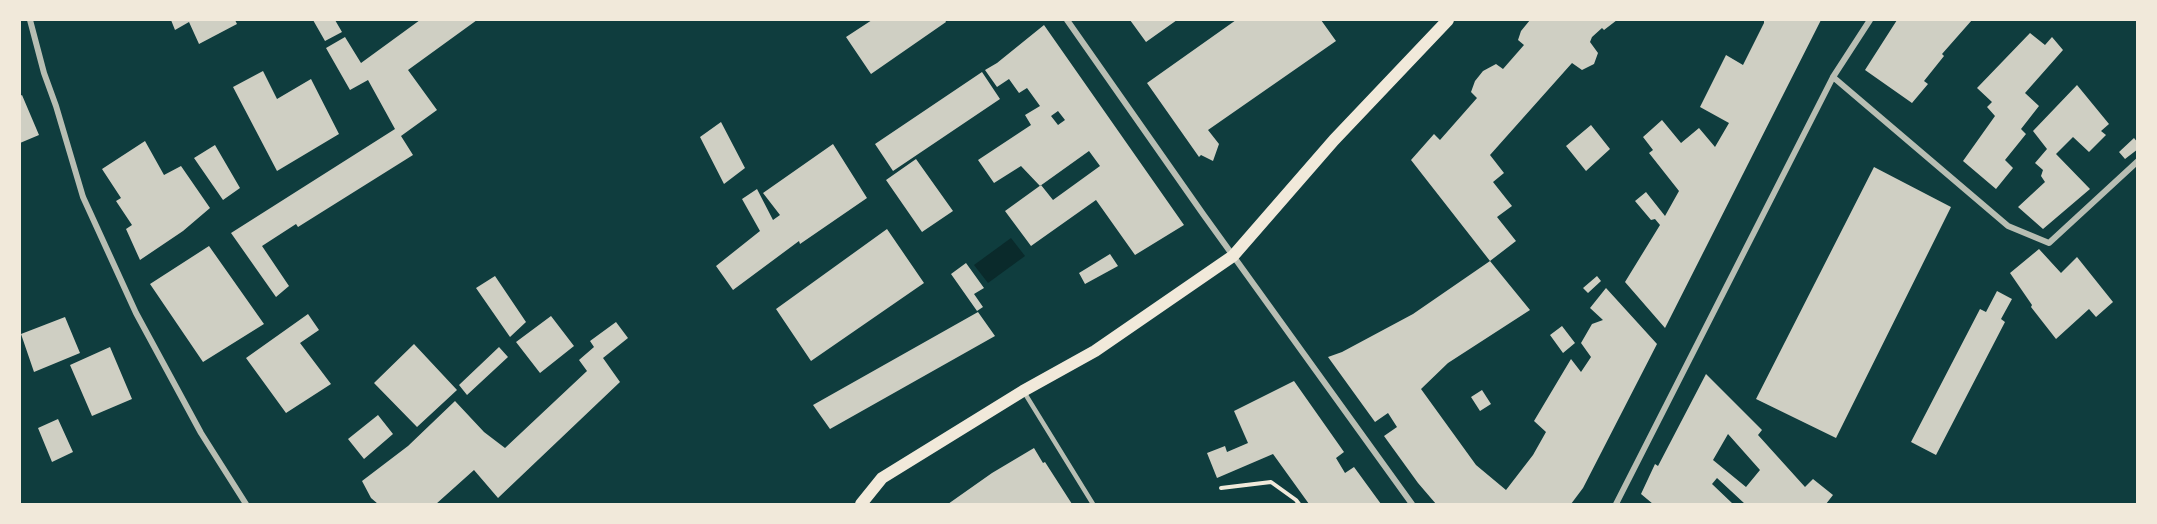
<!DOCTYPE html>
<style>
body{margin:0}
#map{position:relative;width:2157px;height:524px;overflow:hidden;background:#0f3d3e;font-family:Merriweather,serif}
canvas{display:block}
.frame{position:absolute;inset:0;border:21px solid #f1e9da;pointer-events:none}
</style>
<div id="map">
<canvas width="2157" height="524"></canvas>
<div class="frame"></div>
</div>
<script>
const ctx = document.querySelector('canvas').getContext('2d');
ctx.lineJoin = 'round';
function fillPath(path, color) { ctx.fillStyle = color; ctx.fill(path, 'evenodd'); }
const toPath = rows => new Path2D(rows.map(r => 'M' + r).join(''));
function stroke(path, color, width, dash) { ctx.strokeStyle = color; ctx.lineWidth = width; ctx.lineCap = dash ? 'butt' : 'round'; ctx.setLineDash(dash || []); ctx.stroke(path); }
fillPath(toPath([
 [1011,238,1025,256,988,283,974,265]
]), '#0a2a2b');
fillPath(toPath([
 [171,20,235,20,237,24,199,44,189,22,175,30],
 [313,20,335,20,342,32,325,41],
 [420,20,477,20,408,70,437,110,401,136,413,155,298,227,296,224,262,246,289,286,276,297,231,233,395,129,368,80,350,90,326,48,345,37,361,63],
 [872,20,945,20,946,22,871,74,846,37],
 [1130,20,1177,20,1146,42],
 [1236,20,1321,20,1336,41,1208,130,1219,144,1213,161,1201,155,1199,157,1147,83],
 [1530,20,1617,20,1604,30,1602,28,1592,37,1590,42,1598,53,1594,64,1582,70,1572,63,1490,155,1504,173,1493,182,1512,206,1497,217,1516,241,1490,261,1411,160,1434,134,1440,140,1477,98,1471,92,1475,81,1483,71,1496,64,1503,69,1524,45,1518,40,1521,31],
 [1764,20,1821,20,1665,328,1625,282,1660,225,1655,219,1651,220,1635,201,1646,192,1665,216,1679,191,1649,153,1653,150,1643,137,1662,120,1681,143,1699,128,1715,147,1729,123,1700,107,1726,55,1743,65,1764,23],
 [1897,20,1972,20,1942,54,1944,56,1924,81,1928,84,1912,103,1865,70],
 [1044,25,1184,225,1135,255,1096,200,1031,246,1005,211,1041,185,1053,200,1100,166,1089,151,1040,186,1021,166,994,183,978,160,1031,125,1025,115,1040,106,1027,88,1019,93,1009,79,997,87,985,70,997,63],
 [1058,111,1065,120,1058,125,1051,116],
 [2030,33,2045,45,2052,37,2063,50,2025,93,2039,106,2021,129,2026,134,2005,160,2013,168,1996,189,1963,161,1995,116,1987,107,1992,102,1977,88],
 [263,71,277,99,311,79,339,134,277,171,233,87],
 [982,72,1000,99,893,171,875,144],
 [2077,85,2109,124,2101,131,2106,135,2089,152,2073,137,2056,154,2090,189,2043,229,2018,207,2045,182,2041,176,2043,170,2035,163,2047,149,2033,131],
 [22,95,39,135,20,143,20,96],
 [721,122,745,168,724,184,700,137],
 [1591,125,1610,149,1586,171,1566,146],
 [2134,138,2138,143,2138,149,2125,159,2119,152],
 [145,141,164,175,181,166,210,208,183,231,140,260,126,229,132,225,116,201,121,198,102,169],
 [833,144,867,198,800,244,799,241,733,290,716,266,760,231,742,199,757,189,773,220,780,215,763,193],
 [215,145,240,188,223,200,194,158],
 [916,159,953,211,922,232,886,180],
 [1874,167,1951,207,1836,438,1756,399],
 [887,229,924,283,811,361,776,309],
 [209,246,264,324,203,362,150,284],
 [2039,249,2061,273,2077,257,2113,302,2096,317,2089,309,2056,339,2031,307,2032,305,2010,273],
 [1110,254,1118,266,1085,284,1079,273],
 [1490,261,1530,310,1448,363,1421,389,1476,465,1506,490,1533,455,1546,432,1534,421,1571,359,1581,372,1591,357,1581,343,1592,324,1603,320,1590,308,1606,288,1657,344,1583,488,1571,504,1436,504,1418,483,1384,436,1397,427,1388,413,1375,422,1328,357,1342,352,1413,314],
 [966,263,984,288,974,294,983,307,977,311,951,274],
 [495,276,526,322,510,337,476,288],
 [1597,276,1601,281,1588,293,1583,288],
 [1997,291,2012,299,2001,319,2005,322,1936,455,1911,442,1980,309,1986,312],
 [978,312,995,336,830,429,813,405],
 [308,314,319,330,300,343,331,384,286,413,246,358],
 [551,316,574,346,540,373,516,342],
 [65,317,80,353,34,372,21,334],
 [616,322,628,338,603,358,620,382,498,498,474,470,436,504,378,504,371,498,362,481,408,446,455,401,484,432,505,448,587,371,579,360,594,347,590,341],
 [1562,326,1575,343,1563,353,1550,335],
 [414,344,457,390,417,427,374,383],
 [110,347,132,399,92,416,70,365],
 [499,347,508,357,467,395,459,385],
 [1706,374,1762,430,1758,435,1805,487,1813,479,1833,495,1826,504,1745,504,1717,478,1712,484,1733,504,1653,504,1641,494,1655,464,1658,466],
 [1728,434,1760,470,1746,487,1713,460],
 [1294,381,1344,452,1336,458,1345,473,1354,467,1381,504,1309,504,1273,454,1217,478,1207,453,1225,446,1227,452,1248,443,1234,411],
 [1482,390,1491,404,1480,411,1471,397],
 [378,415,393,434,364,459,348,439],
 [58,419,73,452,52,462,38,428],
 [1034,448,1043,463,1045,462,1072,504,948,504,992,473]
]), '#cfcfc3');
stroke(toPath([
 [1221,488,1271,482,1296,500,1299,504]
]), '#f1e9da', 4);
stroke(toPath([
 [1024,392,1093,504]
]), '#b8beb3', 4.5);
stroke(toPath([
 [30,20,44,73,56,106,83,197,136,313,201,433,246,504],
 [1067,20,1203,214,1412,504],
 [1833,77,2008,226,2049,243,2138,161],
 [1616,504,1833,77,1870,20]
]), '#b8beb3', 6);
stroke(toPath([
 [861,504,882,478,1023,391,1095,351,1233,256,1334,140,1448,20]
]), '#f1e9da', 12);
</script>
